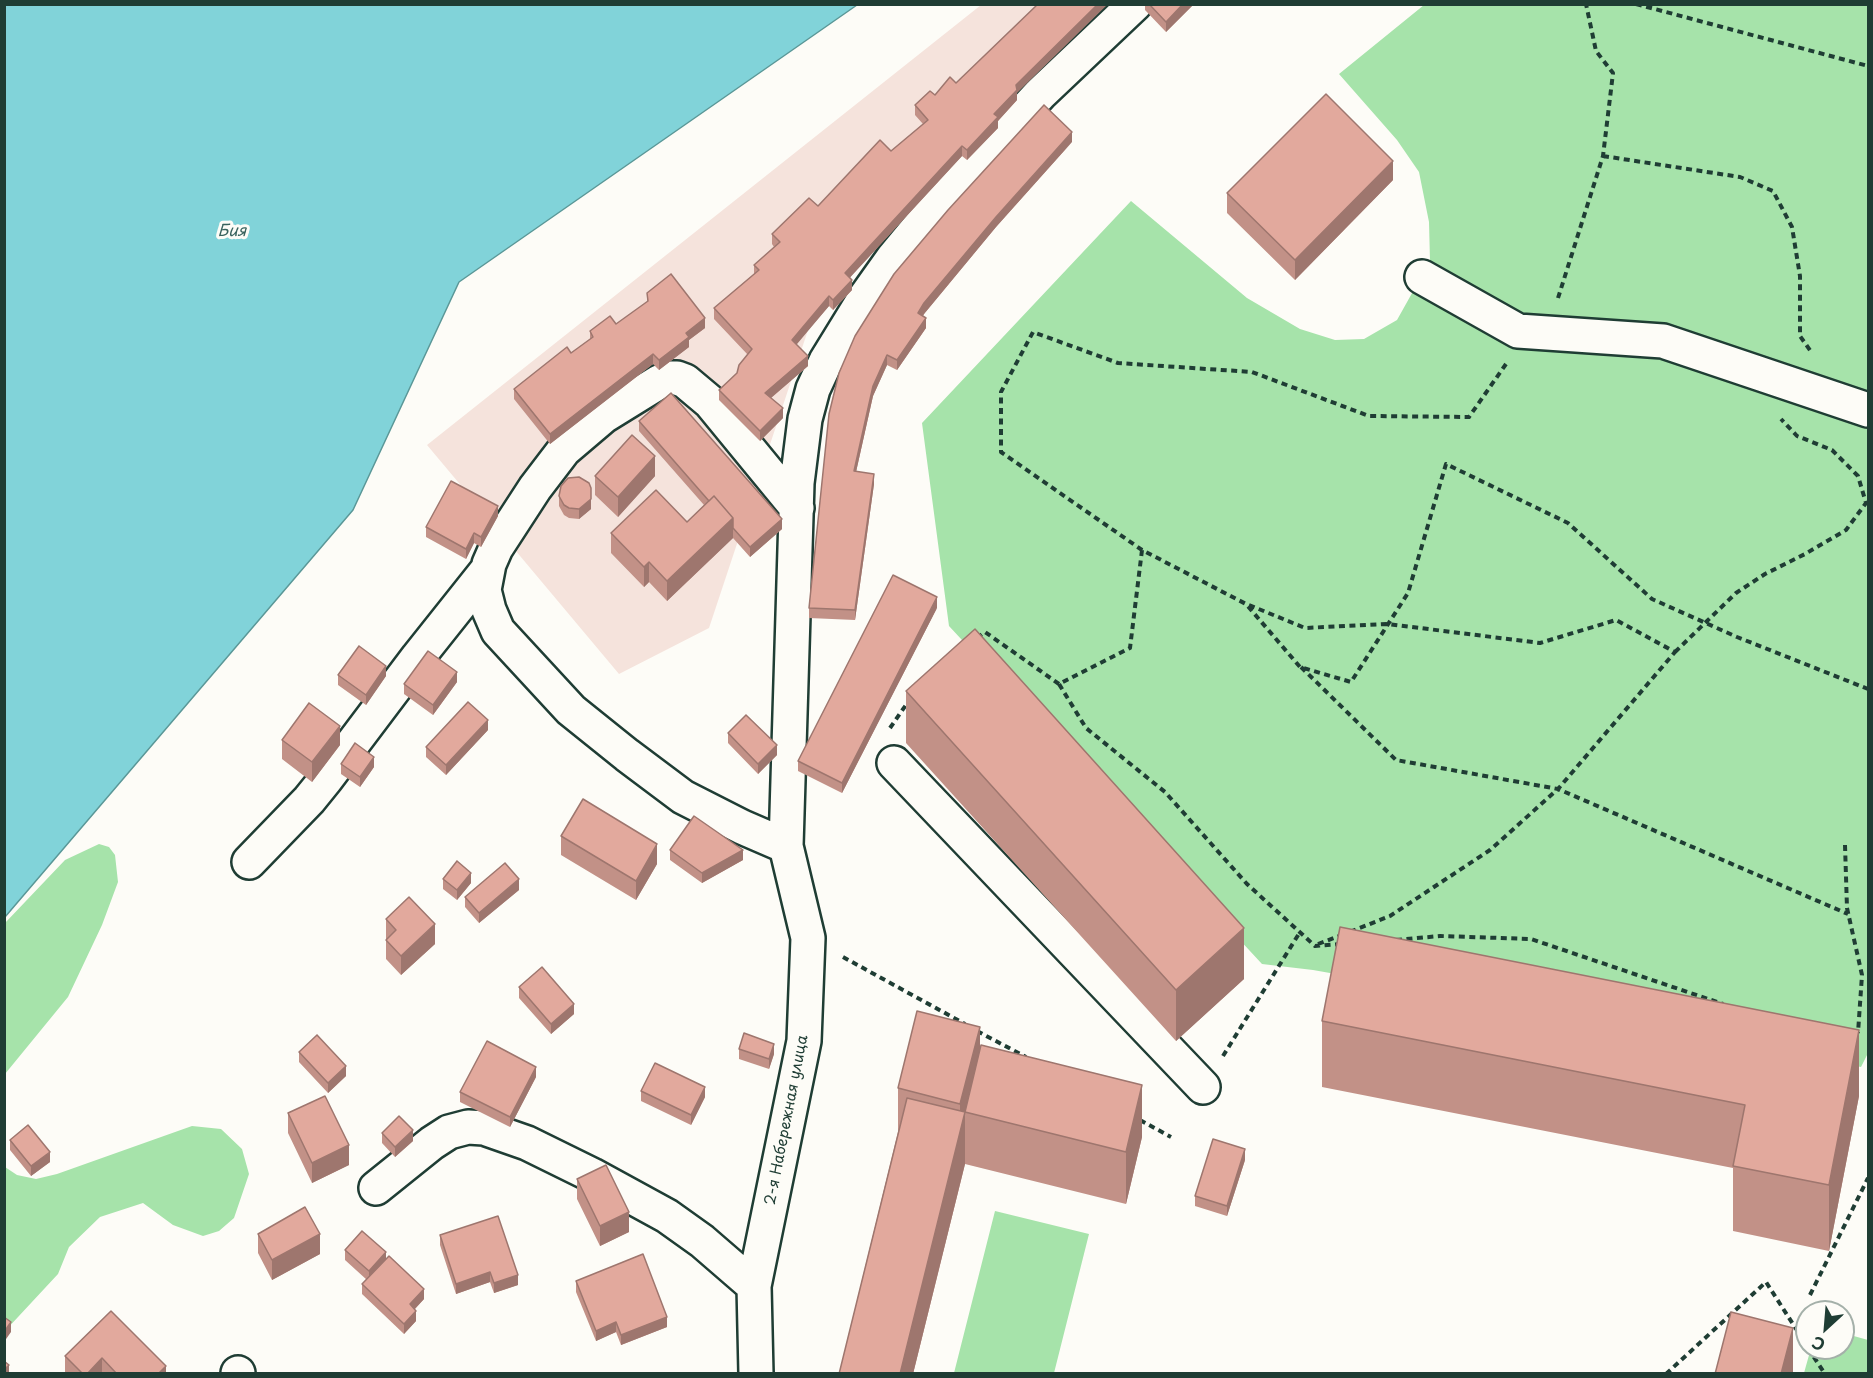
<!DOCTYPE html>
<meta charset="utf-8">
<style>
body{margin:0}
#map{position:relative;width:1873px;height:1378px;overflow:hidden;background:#fdfcf7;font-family:"Playpen Sans",sans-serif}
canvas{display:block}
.frame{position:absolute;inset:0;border:6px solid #1f3d34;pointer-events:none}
.north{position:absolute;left:1795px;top:1300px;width:60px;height:60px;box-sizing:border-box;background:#fdfcf7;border:2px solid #a4b0a9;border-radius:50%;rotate:206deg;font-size:16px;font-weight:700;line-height:24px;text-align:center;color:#1f3d34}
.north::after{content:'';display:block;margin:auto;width:21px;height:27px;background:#1f3d34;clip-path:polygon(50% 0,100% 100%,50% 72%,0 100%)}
</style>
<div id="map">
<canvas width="1873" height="1378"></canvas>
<div class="frame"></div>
<div class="north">С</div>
</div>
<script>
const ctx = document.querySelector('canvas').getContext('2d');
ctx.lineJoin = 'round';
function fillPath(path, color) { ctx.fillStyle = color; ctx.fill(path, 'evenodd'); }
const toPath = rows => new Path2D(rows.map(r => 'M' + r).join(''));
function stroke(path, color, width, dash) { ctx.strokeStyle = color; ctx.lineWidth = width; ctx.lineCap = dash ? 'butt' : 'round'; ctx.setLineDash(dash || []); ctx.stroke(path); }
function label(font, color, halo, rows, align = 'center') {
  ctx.font = font + ' "Playpen Sans",sans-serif'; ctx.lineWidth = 6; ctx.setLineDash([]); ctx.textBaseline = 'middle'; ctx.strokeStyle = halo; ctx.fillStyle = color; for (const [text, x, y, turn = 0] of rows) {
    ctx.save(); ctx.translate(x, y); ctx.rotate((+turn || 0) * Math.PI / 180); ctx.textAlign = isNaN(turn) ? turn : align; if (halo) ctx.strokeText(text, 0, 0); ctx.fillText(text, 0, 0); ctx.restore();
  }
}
fillPath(toPath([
 [981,5,1121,5,1019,101,813,315,709,628,619,674,427,445]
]), '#f5e3dc');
fillPath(toPath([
 [1424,5,1868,5,1868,1053,1861,1067,1313,970,1262,964,949,626,922,423,1131,201,1247,298,1300,329,1335,340,1364,339,1397,320,1430,261,1429,222,1419,172,1397,140,1339,74],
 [99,844,109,847,115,855,118,882,102,925,68,997,5,1074,5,923,65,860],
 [192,1126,221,1129,242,1149,249,1174,234,1218,219,1231,203,1236,173,1225,143,1203,100,1217,69,1247,58,1274,5,1331,5,1167,17,1175,36,1179,57,1174],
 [995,1211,1089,1234,1054,1373,954,1373],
 [1843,1333,1868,1340,1868,1373,1804,1373,1811,1348,1843,1348]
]), '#a6e3aa');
const water = toPath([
 [5,4,857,5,459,282,353,510,5,917,5,4]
]);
fillPath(water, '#81d3d9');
stroke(water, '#5a9797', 1.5);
const minor = toPath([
 [1422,277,1518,331,1663,341,1868,410],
 [894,763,1203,1087],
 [786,846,797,483,805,419,813,389,826,361,866,296,893,258,932,211,1040,94,1135,4],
 [249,862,309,800,326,779,418,657,488,569],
 [376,1188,432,1143,449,1132,468,1127,484,1128,527,1143,592,1175,667,1216,702,1241,754,1286],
 [238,1373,238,1374],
 [756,1374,754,1286,804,1041,808,938,786,846,742,827,683,797,627,755,571,710,498,631,489,610,484,590,489,564,496,548,535,488,564,450,604,416,659,382,668,378,677,378,685,381,710,402,797,508]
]);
stroke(minor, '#1f3d34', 38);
stroke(toPath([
 [1636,4,1868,66],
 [1603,156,1740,177,1773,191,1792,227,1800,276,1800,336,1812,353],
 [1558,298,1603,156,1613,73,1596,51,1586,4],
 [1506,364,1469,417,1369,416,1252,372,1118,363,1033,332,1001,392,1001,452,1142,550,1246,604,1300,667,1351,682,1408,593,1446,464,1568,523,1652,599,1737,637,1868,689],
 [1142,550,1130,648,1059,684,1086,728,1165,792,1247,884,1315,946,1341,944],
 [1249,605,1305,628,1388,624,1540,643,1616,620,1675,652,1558,789,1490,850,1390,916,1352,931],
 [977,638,985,632,1059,684],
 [1675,652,1736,593,1765,574,1805,554,1846,530,1866,503,1858,476,1832,450,1797,436,1781,419],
 [1301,667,1396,760,1558,789,1848,914],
 [890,728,908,702],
 [1845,845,1847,908,1862,975,1858,1033],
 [1396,940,1440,936,1531,939,1723,1004],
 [1318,944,1342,935],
 [843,957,965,1024],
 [977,1031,1026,1057],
 [1223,1056,1300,932],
 [1140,1120,1171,1137],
 [1810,1295,1868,1178],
 [1808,1348,1825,1374],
 [1666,1374,1766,1282,1807,1346]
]), '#1f3d34', 4, [6, 4.5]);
stroke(minor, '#fdfcf7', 33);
fillPath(toPath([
 [1145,4,1194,4,1166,32,1145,10],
 [956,83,1017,93,1017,100,998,121,998,128,967,160,962,156,850,277,852,290,833,310,829,306,796,344,808,366,771,398,783,418,760,441,719,400,719,390,737,373,748,355,714,319,714,308,754,274,754,265,774,247,772,244,772,234,818,206,891,151,923,124,915,115,915,105],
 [1072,142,996,227,924,314,923,316,926,328,897,370,887,365,873,396,856,472,874,484,855,620,809,618,809,608,839,373],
 [1393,180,1295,280,1227,213,1227,193],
 [647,293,705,328,689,340,689,347,659,370,653,364,550,444,514,399,514,389,571,353,590,339,590,331,616,324,647,302],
 [639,421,782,529,750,557,733,538,667,601,649,582,644,587,611,553,611,533,687,522,704,505,639,431],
 [595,476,655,476,618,517,595,495],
 [591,488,591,509,579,519,569,518,564,515,559,506,559,496],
 [498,516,481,547,474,543,466,559,426,537,426,527],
 [937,608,842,793,798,771,798,761],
 [338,675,386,676,366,705,338,685],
 [457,682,433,715,404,694,404,684],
 [906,691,1244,979,1176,1041,906,743],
 [488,730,446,775,426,757,426,747],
 [728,733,777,755,758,774,728,743],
 [282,740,340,745,312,782,282,759],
 [341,764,374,767,360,787,341,774],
 [561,836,657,864,636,900,561,855],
 [670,850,743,860,702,883,670,860],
 [443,879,471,883,457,900,443,889],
 [519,890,479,923,465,907,465,897],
 [386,919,435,944,401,975,386,959],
 [519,987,574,1014,551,1034,519,998],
 [1322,1021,1859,1096,1829,1251,1733,1231,1733,1168,1322,1087],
 [739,1049,774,1054,769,1069,739,1059],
 [299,1052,346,1076,328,1093,299,1062],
 [980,1052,1142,1137,1126,1204,965,1164,913,1374,839,1374,898,1132,898,1088],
 [536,1077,510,1127,460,1102,460,1092],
 [641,1091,705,1097,691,1125,641,1101],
 [288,1113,349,1165,312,1183,288,1133],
 [382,1133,413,1141,395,1157,382,1143],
 [10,1140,50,1162,31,1176,10,1150],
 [1245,1160,1227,1216,1195,1206,1195,1196],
 [577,1179,629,1232,600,1246,577,1199],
 [258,1234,320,1254,272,1280,258,1253],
 [440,1235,518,1285,494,1293,490,1282,456,1294,440,1245],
 [345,1250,386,1259,424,1299,415,1309,416,1321,404,1334,362,1294,362,1284,367,1280,345,1260],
 [576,1281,667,1327,621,1345,616,1332,596,1341,576,1292],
 [111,1311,166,1374,65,1374,65,1356]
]), '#c29187');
fillPath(toPath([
 [1098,4,1108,4,1017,93,1017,100,998,121,998,128,967,160,967,150,1016,85],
 [1183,4,1194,4,1166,32,1166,22],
 [1072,132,1072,142,996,227,924,314,918,323,918,313,924,303,996,217],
 [962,146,962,156,845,283,845,273],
 [1393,161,1393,180,1295,280,1295,260],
 [852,280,852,290,833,310,833,300],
 [829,296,829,306,792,350,792,340],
 [705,318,705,328,689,340,689,347,659,370,659,360,686,333],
 [926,318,926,328,897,370,897,360],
 [653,354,653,364,550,444,550,434],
 [887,355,887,365,873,396,854,481,854,471,873,386],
 [808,356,808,366,765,403,765,393],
 [783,408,783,418,760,441,760,431],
 [655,456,655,476,618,517,618,497],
 [874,474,874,484,855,620,855,610],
 [591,499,591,509,579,519,579,509],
 [498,506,498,516,481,547,481,537],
 [733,518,733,538,667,601,667,581],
 [782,519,782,529,750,557,750,547],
 [474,533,474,543,466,559,466,549],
 [649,562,649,582,644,587,644,567],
 [937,597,937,608,842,793,842,783],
 [386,666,386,676,366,705,366,695],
 [457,672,457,682,433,715,433,705],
 [488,720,488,730,446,775,446,765],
 [340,726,340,745,312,782,312,762],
 [777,745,777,755,758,774,758,764],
 [374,757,374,767,360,787,360,777],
 [657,844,657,864,636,900,636,881],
 [743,850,743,860,702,883,702,873],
 [471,873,471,883,457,900,457,890],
 [519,879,519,890,479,923,479,913],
 [435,924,435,944,401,975,401,956],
 [1244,928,1244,979,1176,1041,1176,990],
 [574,1004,574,1014,551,1034,551,1024],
 [980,1027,980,1079,965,1112,965,1164,913,1374,900,1374,960,1130,960,1104],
 [1859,1030,1859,1096,1829,1251,1829,1185],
 [774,1044,774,1054,769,1069,769,1059],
 [346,1066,346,1076,328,1093,328,1083],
 [536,1067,536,1077,510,1127,510,1117],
 [1142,1085,1142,1137,1126,1204,1126,1152],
 [705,1087,705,1097,691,1125,691,1115],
 [413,1130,413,1141,395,1157,395,1147],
 [349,1145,349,1165,312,1183,312,1163],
 [1245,1149,1245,1160,1227,1216,1227,1206],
 [50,1152,50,1162,31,1176,31,1166],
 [629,1212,629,1232,600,1246,600,1226],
 [320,1234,320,1254,272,1280,272,1260],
 [386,1252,386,1262,369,1281,369,1271],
 [490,1272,490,1282,456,1294,456,1284],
 [518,1275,518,1285,494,1293,494,1283],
 [424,1289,424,1299,410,1314,410,1304],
 [416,1311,416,1321,404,1334,404,1324],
 [667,1317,667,1327,621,1345,621,1335],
 [11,1322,11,1332,4,1342,4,1332],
 [616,1322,616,1332,596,1341,596,1331],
 [1793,1328,1793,1374,1781,1374],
 [102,1358,102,1374,87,1374],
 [9,1365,9,1374,4,1374,4,1370],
 [166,1366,166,1374,158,1374]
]), '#9e766e');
const building = toPath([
 [1038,4,1098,4,1016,85,1017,90,994,114,998,117,967,150,962,146,845,273,852,280,833,300,829,296,792,340,808,356,765,393,783,408,760,431,719,390,737,373,739,365,752,349,714,308,759,270,754,265,780,242,772,234,809,198,818,206,880,140,891,151,928,120,915,105,930,91,935,95,950,77,956,83,1038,4],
 [1149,4,1183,4,1166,22,1149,4],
 [1326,94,1393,161,1295,260,1227,193,1326,94],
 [1044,105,1072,132,996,217,924,303,918,313,926,318,897,360,887,355,873,386,854,471,874,474,855,610,809,608,829,414,839,373,855,336,894,274,948,210,1044,105],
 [671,274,705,318,686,333,689,337,659,360,653,354,550,434,514,389,567,347,571,353,593,337,590,331,610,316,616,324,648,301,647,293,671,274],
 [671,393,782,519,750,547,733,528,733,518,714,496,709,501,639,421,671,393],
 [632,435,655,456,618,497,595,476,632,435],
 [579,477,589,483,591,488,591,499,579,509,569,508,564,505,559,496,561,486,568,478,579,477],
 [451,481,498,506,481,537,474,533,466,549,426,527,451,481],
 [656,490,687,522,714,496,733,518,667,581,649,562,644,567,611,533,656,490],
 [893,575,937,597,842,783,798,761,893,575],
 [975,629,1244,928,1176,990,906,691,975,629],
 [359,646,386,666,366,695,338,675,359,646],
 [428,651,457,672,433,705,404,684,428,651],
 [468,702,488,720,446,765,426,747,468,702],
 [309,703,340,726,312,762,282,740,309,703],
 [746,715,777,745,758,764,728,733,746,715],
 [355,743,374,757,360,777,341,764,355,743],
 [583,799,657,844,636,881,561,836,583,799],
 [694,816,743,850,702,873,670,850,694,816],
 [457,861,471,873,457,890,443,879,457,861],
 [505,863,519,879,479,913,465,897,505,863],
 [409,897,435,924,401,956,386,940,396,930,386,919,409,897],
 [1340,927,1859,1030,1829,1185,1733,1166,1745,1105,1322,1021,1340,927],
 [542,967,574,1004,551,1024,519,987,542,967],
 [917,1011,980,1027,960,1104,898,1088,917,1011],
 [744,1033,774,1044,769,1059,739,1049,744,1033],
 [317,1035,346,1066,328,1083,299,1052,317,1035],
 [487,1041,536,1067,510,1117,460,1092,487,1041],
 [981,1045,1142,1085,1126,1152,965,1112,900,1374,839,1374,907,1098,965,1112,981,1045],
 [655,1063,705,1087,691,1115,641,1091,655,1063],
 [325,1096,349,1145,312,1163,288,1113,325,1096],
 [399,1116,413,1130,395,1147,382,1133,399,1116],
 [28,1125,50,1152,31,1166,10,1140,28,1125],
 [1213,1139,1245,1149,1227,1206,1195,1196,1213,1139],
 [606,1165,629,1212,600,1226,577,1179,606,1165],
 [305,1207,320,1234,272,1260,258,1234,305,1207],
 [498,1216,518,1275,494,1283,490,1272,456,1284,440,1235,498,1216],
 [362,1231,386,1252,369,1271,345,1250,362,1231],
 [643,1254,667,1317,621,1335,616,1322,596,1331,576,1281,643,1254],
 [389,1256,424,1289,410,1304,416,1311,404,1324,362,1284,389,1256],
 [111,1311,166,1366,158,1374,117,1374,102,1358,87,1374,83,1374,65,1356,111,1311],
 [1731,1312,1793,1328,1781,1374,1715,1374,1731,1312],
 [4,1317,11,1322,4,1332,4,1317],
 [4,1361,9,1365,4,1370,4,1361]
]);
fillPath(building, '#e2a99d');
stroke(building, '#9e766e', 1.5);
label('15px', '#1f3d34', '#fdfcf7', [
 ["2-я Набережная улица",787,1120,-79]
]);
label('italic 16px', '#38625d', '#fdfcf7', [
 ["Бия",232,232]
]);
</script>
